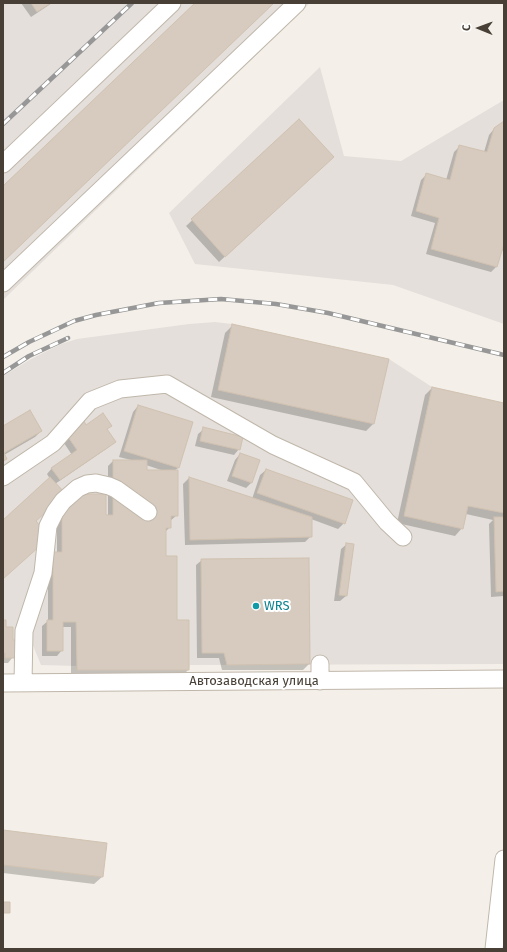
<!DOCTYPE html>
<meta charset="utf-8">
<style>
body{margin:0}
#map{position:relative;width:507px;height:952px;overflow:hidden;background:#f4f0e9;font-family:"Fira Sans",sans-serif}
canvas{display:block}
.frame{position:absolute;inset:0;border:4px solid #484037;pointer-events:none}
.north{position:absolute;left:459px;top:8px;width:40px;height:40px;-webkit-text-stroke:3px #fff;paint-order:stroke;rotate:271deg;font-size:11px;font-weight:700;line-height:16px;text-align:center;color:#484037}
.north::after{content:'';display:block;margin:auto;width:14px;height:18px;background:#484037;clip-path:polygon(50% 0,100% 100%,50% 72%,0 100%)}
</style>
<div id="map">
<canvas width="507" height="952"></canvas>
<div class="frame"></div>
<div class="north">С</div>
</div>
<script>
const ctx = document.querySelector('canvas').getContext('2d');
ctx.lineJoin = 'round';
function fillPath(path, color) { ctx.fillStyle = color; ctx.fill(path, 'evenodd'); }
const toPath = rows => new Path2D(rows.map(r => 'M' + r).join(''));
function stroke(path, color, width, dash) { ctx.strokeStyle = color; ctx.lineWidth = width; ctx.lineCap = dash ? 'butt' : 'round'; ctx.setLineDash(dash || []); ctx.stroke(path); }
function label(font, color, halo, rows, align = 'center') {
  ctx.font = font + ' "Fira Sans",sans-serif'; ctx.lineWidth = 4; ctx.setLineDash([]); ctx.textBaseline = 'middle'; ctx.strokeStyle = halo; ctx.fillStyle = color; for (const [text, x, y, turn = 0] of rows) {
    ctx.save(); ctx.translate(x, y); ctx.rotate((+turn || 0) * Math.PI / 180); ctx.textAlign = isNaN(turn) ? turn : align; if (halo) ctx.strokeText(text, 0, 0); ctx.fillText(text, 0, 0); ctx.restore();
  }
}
fillPath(toPath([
 [3,3,310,3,3,300],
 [320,67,344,156,401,161,504,100,504,324,393,285,195,264,169,213],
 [215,322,232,324,389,359,432,387,504,403,504,664,190,665,189,670,77,670,76,666,41,665,32,643,18,649,14,658,5,658,5,654,3,653,3,376,31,359,61,344,77,339,189,324]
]), '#e4dfda');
fillPath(toPath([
 [21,3,52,3,31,17],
 [299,121,327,162,219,262,186,226],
 [504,123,504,251,501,250,496,267,491,272,426,254,435,223,411,216,421,180,427,174,446,180,454,152,460,146,484,152,489,135,494,129],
 [233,325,373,424,366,431,211,397,225,333],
 [432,388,504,404,504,596,491,597,489,524,493,520,466,514,462,528,455,536,397,523,425,395],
 [138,406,178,468,174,471,177,515,170,521,170,527,165,532,165,557,176,621,188,670,183,675,71,675,71,627,62,627,62,650,57,656,42,656,42,626,48,621,48,559,57,553,57,516,108,516,108,466,113,461,131,460,119,457,133,412],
 [146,465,164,471,146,471],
 [86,426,106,430,114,441,109,447,55,484,34,522,36,541,3,578,3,521,50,479,47,474,52,468,72,455,62,440],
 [3,427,41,431,35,437,4,455,3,461],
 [204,429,239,449,234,455,195,446,198,434],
 [240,454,252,482,246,488,227,481,235,460],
 [266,470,344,523,338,529,311,519,311,536,305,542,185,545,183,484,189,478,252,499,260,475],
 [347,544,346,596,340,601,334,601,341,549],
 [202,560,309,664,303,670,222,670,219,658,197,658,196,565],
 [3,621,5,628,12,641,13,657,8,663,3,663],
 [3,831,102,877,94,884,3,873]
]), '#0003');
const building = toPath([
 [31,3,51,3,37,12,31,3],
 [195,3,274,3,3,262,3,186,195,3],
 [299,119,334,157,225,257,191,219,299,119],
 [504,121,504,244,497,267,431,249,439,218,416,211,426,173,450,180,459,145,487,152,494,128,504,121],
 [232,324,389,359,374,424,218,390,232,324],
 [432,387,504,403,504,513,468,506,463,529,404,516,432,387],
 [138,405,193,422,179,468,124,451,138,405],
 [30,410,42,431,4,453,7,459,3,461,3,426,30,410],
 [103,413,112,426,107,429,116,442,60,480,51,468,77,450,66,434,84,421,86,425,103,413],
 [203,427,243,437,240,450,200,441,203,427],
 [240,453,260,460,252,483,232,476,240,453],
 [113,460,147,460,147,470,178,470,178,516,171,516,171,528,166,528,166,556,177,556,177,620,189,620,189,670,77,670,76,622,63,622,63,651,47,651,47,620,53,620,53,552,62,552,62,509,79,494,106,494,106,515,113,515,113,460],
 [266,469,353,500,345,524,257,493,266,469],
 [50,477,66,494,36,521,46,533,37,541,41,545,3,579,3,520,50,477],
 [189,477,312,517,312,537,190,540,189,477],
 [494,517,504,517,504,591,496,592,494,517],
 [346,543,354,544,347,596,339,595,346,543],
 [309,558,310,664,227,665,224,653,202,653,201,559,309,558],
 [3,620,6,620,6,627,13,627,13,640,18,640,18,649,14,658,5,658,5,653,3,654,3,620],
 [3,830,107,843,103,877,3,865,3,830],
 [3,902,10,902,10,913,3,913,3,902]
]);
fillPath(building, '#d6cbbe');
stroke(building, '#d1c2b1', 1);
const minor = toPath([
 [3,164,172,3],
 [3,283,297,3],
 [3,477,53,443,90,401,120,389,167,384,273,445,354,482,387,522,403,537],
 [320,681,320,664],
 [3,683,504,679],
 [23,683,24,631,43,573,48,526,55,512,63,501,78,488,87,484,96,483,109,486,116,489,148,512],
 [494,949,504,859]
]);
stroke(minor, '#c0b7ab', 19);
stroke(minor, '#fff', 17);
const rail = toPath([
 [3,124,132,3],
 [3,357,29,342,74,321,96,315,159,303,221,299,276,304,328,313,504,355],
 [3,373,29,356,68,338]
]);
stroke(rail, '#979797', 4.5);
stroke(rail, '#fff', 3, [9]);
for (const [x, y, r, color] of [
 [256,606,4,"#0f9aa8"]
]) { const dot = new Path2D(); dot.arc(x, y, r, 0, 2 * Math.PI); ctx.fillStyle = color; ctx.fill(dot); stroke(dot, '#fff', 1.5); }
label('13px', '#0d838f', '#fff', [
 ["WRS",264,606]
], 'left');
label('13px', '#484037', '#fff', [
 ["Автозаводская улица",254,681]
]);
</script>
